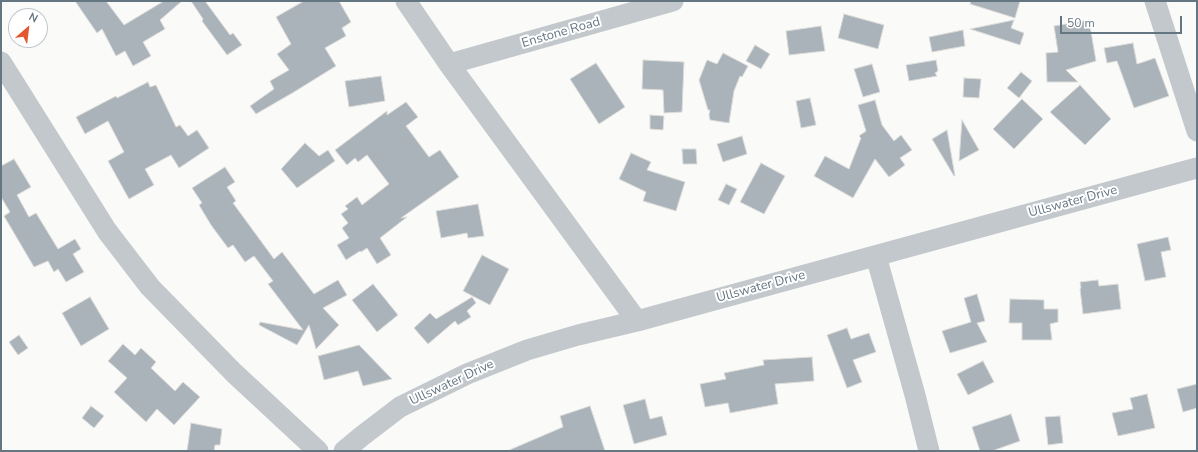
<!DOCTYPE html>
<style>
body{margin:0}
#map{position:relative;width:1198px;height:452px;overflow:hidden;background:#fafaf8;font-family:"Nunito Sans",sans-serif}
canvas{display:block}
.frame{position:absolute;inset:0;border:2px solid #657683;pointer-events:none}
.north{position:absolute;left:8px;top:8px;width:40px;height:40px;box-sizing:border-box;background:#fff;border:1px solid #c1c8cd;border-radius:50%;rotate:28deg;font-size:11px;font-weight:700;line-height:16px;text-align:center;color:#657683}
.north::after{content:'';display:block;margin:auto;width:14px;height:18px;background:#e4572e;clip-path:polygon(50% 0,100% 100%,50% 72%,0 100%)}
.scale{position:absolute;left:1060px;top:16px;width:122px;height:18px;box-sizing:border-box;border:2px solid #657683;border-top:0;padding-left:5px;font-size:12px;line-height:14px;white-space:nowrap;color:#657683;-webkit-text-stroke:3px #fff;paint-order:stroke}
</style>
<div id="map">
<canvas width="1198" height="452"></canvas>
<div class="frame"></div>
<div class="north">N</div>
<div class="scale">50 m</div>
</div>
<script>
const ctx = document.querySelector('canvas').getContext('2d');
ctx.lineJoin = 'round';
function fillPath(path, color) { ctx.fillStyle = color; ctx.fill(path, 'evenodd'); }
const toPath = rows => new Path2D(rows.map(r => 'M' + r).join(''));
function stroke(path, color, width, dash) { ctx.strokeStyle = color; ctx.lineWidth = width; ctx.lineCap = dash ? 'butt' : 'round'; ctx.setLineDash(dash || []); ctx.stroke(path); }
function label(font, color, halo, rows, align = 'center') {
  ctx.font = font + ' "Nunito Sans",sans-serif'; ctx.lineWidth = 4; ctx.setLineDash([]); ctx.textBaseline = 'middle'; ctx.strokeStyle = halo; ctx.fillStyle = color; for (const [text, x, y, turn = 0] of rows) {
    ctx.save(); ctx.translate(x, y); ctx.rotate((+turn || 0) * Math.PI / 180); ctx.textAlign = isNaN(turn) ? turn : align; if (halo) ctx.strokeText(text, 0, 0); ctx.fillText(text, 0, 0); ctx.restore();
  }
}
const building = toPath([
 [75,1,106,1,124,25,164,1,182,1,160,20,165,29,143,42,151,56,133,66,125,51,116,56,102,29,97,33,75,1],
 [191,1,205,1,230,35,233,33,242,45,227,55,202,21,203,19,191,1],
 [304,1,339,1,351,22,342,28,346,36,325,48,336,66,294,92,256,114,250,106,274,89,270,81,289,70,277,54,291,44,276,17,304,1],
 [971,1,1020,1,1015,18,970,4,971,1],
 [844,14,884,25,878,49,838,38,844,14],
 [1014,20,1011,28,1024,33,1020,45,970,29,1014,20],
 [1089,20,1096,61,1066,70,1078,82,1047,82,1046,53,1058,52,1054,26,1089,20],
 [821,26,825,51,789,55,786,31,821,26],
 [963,30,965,46,932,52,929,37,963,30],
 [1133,43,1137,64,1155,58,1169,96,1134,108,1117,61,1107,63,1104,48,1133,43],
 [755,45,770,54,761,69,746,61,755,45],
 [723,53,748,66,742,77,740,76,734,91,729,123,710,120,709,115,710,110,708,110,699,80,707,60,717,64,723,53],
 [643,60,684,62,682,112,664,113,663,90,642,89,643,60],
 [936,60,938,71,935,73,937,76,909,81,906,65,936,60],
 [596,63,625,107,599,124,570,79,596,63],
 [872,64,880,92,863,97,854,69,872,64],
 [1021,72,1032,81,1019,98,1007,88,1021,72],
 [381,76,385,101,349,107,345,81,381,76],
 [964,78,981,79,979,98,963,97,964,78],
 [148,82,150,87,156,85,176,127,180,125,188,136,197,130,209,148,179,168,171,155,145,169,154,185,129,199,108,161,124,152,108,121,85,134,76,117,116,96,117,98,148,82],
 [1080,85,1111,119,1085,145,1050,112,1080,85],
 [810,98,816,125,801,128,796,101,810,98],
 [1022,99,1043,119,1014,149,993,129,1022,99],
 [875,100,882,125,894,141,901,135,912,150,900,158,905,165,889,177,875,159,853,198,814,176,825,156,849,169,861,138,859,136,866,131,858,105,875,100],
 [406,102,418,117,406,126,429,157,440,150,459,177,401,218,407,217,380,238,391,255,377,264,367,248,361,252,360,251,346,260,337,245,349,238,342,228,348,223,341,214,348,209,345,206,357,197,362,205,389,184,367,155,358,162,355,158,347,165,335,150,387,111,387,115,406,102],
 [650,115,664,116,663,130,650,129,650,115],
 [962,120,979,150,959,161,962,120],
 [947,130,955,176,954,176,932,139,947,130],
 [742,136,747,154,723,162,717,144,742,136],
 [305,143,319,156,328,150,335,161,297,188,281,169,305,143],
 [682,149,696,149,697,164,683,164,682,149],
 [631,153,651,162,647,170,685,182,676,211,643,201,646,192,619,179,631,153],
 [14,159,31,187,17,195,29,217,36,213,58,249,75,239,81,249,73,254,84,272,66,282,58,269,54,272,48,261,34,267,4,216,10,212,1,197,1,166,14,159],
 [761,163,785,176,764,214,740,202,761,163],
 [225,167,235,182,227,187,236,201,233,203,274,259,282,252,314,294,338,280,347,295,323,308,339,325,316,349,309,325,297,345,259,325,260,322,303,330,268,284,273,281,254,256,245,262,233,245,228,248,211,225,199,205,202,203,192,188,225,167],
 [726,184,737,189,729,205,718,200,726,184],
 [478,204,484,236,468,238,467,233,441,238,436,211,478,204],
 [1168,237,1171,250,1161,252,1166,277,1145,281,1137,244,1168,237],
 [482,255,509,269,490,305,463,291,482,255],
 [1098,280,1099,286,1118,284,1121,309,1083,314,1080,289,1081,288,1080,282,1098,280],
 [373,284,398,315,377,332,352,300,373,284],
 [977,294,985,321,977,323,987,342,950,353,942,331,971,322,964,298,977,294],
 [90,297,109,329,81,346,62,313,90,297],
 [472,297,476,303,467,311,471,317,458,325,455,321,428,344,414,328,430,313,436,319,472,297],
 [1010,299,1044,300,1044,309,1058,309,1058,322,1050,324,1052,340,1022,340,1022,323,1009,323,1010,299],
 [847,328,851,339,869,333,876,352,853,360,862,382,847,388,827,335,847,328],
 [19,335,28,348,18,355,9,342,19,335],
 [123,344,135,355,141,348,156,362,151,368,175,391,183,382,200,397,174,425,157,409,146,422,114,392,127,378,108,361,123,344],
 [359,345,392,379,363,386,358,371,324,380,318,356,359,345],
 [812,357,814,381,775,384,778,404,730,413,728,403,705,407,700,384,726,379,724,373,764,365,763,360,812,357],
 [983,361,994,382,968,395,957,374,983,361],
 [1197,384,1197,408,1183,412,1177,389,1197,384],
 [1147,394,1155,428,1118,436,1112,413,1133,409,1130,398,1147,394],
 [645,399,650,419,662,416,667,435,634,444,623,405,645,399],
 [91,406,104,416,94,428,82,418,91,406],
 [590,406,605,451,507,451,563,427,560,416,590,406],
 [1011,414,1020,441,992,451,980,451,972,427,1011,414],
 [1060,416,1063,443,1048,445,1045,417,1060,416],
 [191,423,222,429,220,445,215,445,214,451,187,451,191,423]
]);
fillPath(building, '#aab3b9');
stroke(building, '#dcdcda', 1);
stroke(toPath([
 [406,1,449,64,637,321],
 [1155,1,1197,131],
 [1,62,107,231,150,287,234,373,318,451],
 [449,64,673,1],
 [876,256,915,395,929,451],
 [344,451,362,436,400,407,467,374,527,350,578,335,637,321,1197,168]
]), '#c3c8cc', 21);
label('13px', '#657683', '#fff', [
 ["Enstone Road",561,33,-16],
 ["Ullswater Drive",1073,202,-15],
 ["Ullswater Drive",761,287,-15],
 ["Ullswater Drive",452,383,-25]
]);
</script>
